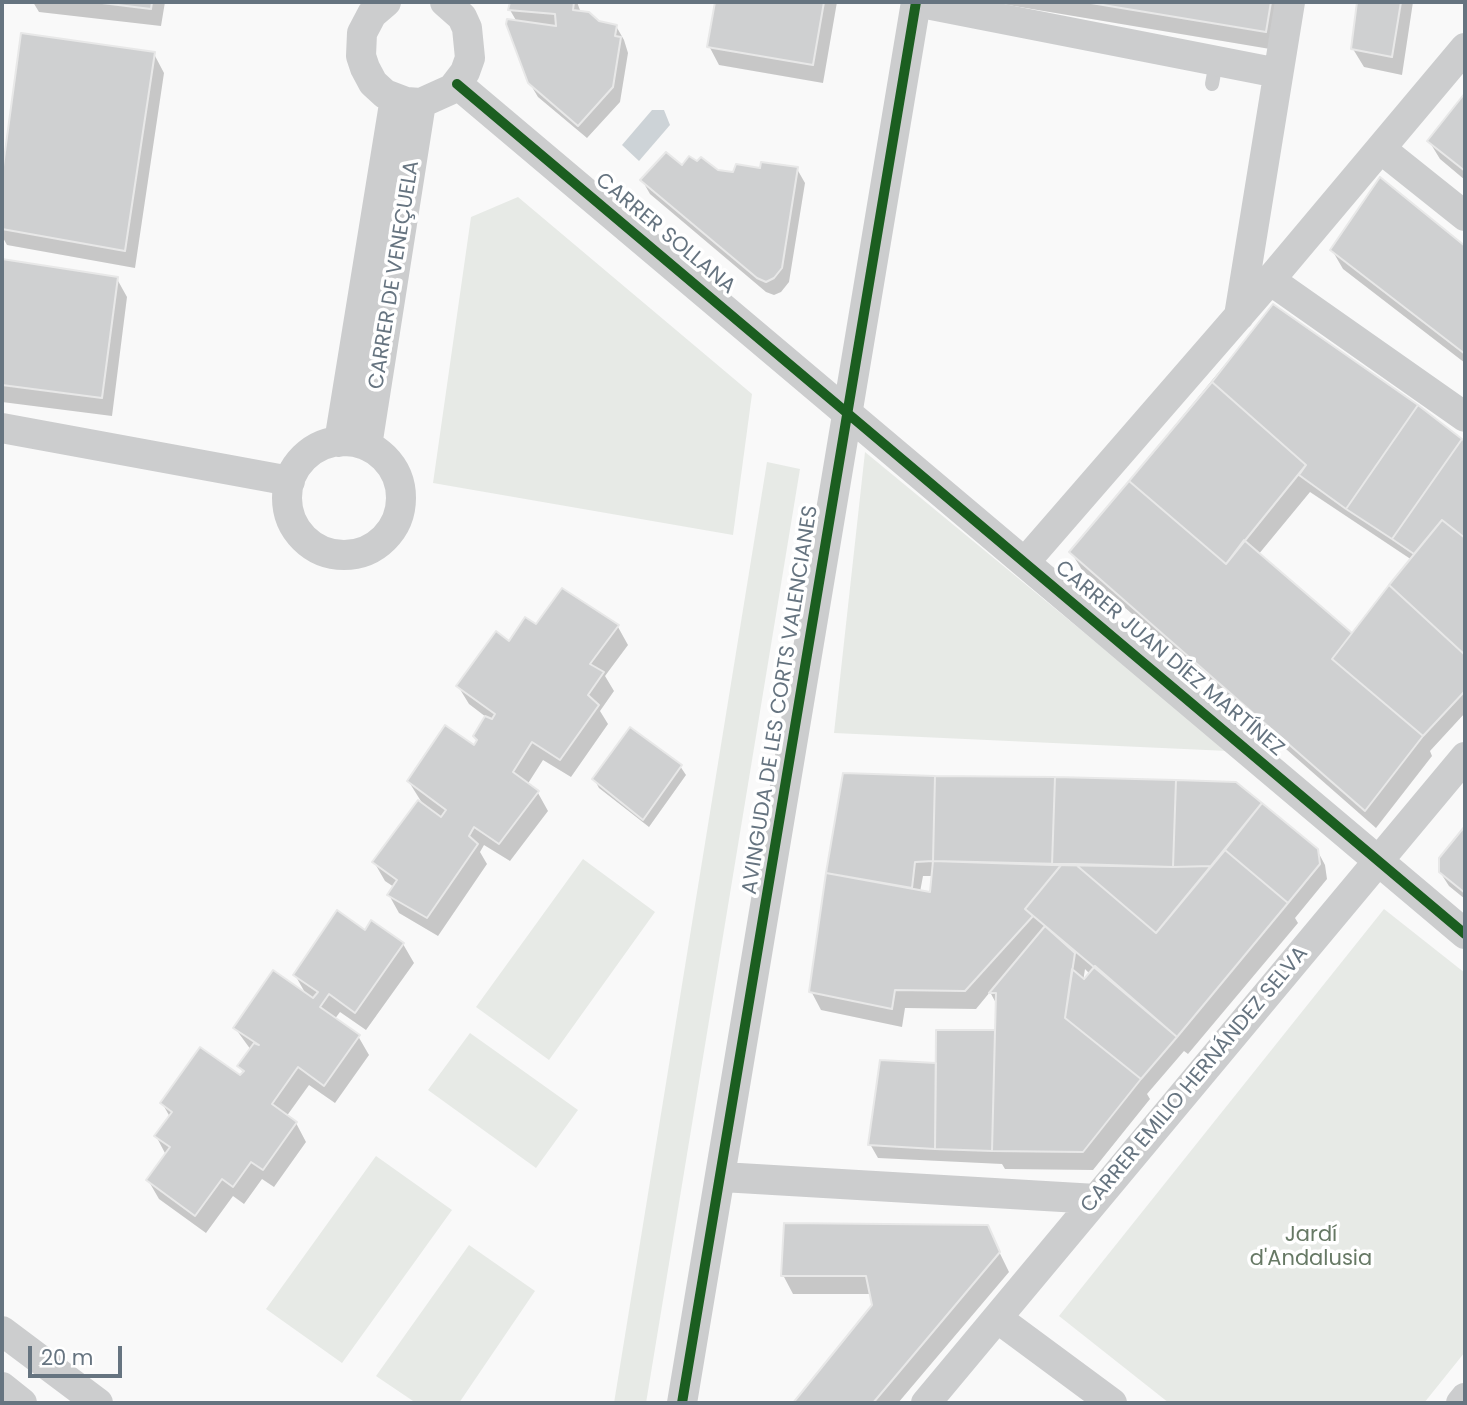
<!DOCTYPE html>
<meta charset="utf-8">
<style>
body{margin:0}
#map{position:relative;width:1467px;height:1405px;overflow:hidden;background:#f9f9f9;font-family:Poppins,sans-serif}
canvas{display:block}
.frame{position:absolute;inset:0;border:4px solid #667480;pointer-events:none}
.scale{position:absolute;left:28px;top:1346px;width:94px;height:32px;box-sizing:border-box;border:4px solid #667480;border-top:0;padding-left:9px;font-size:21px;line-height:24px;white-space:nowrap;color:#667480;-webkit-text-stroke:5px #fff;paint-order:stroke}
</style>
<div id="map">
<canvas width="1467" height="1405"></canvas>
<div class="frame"></div>
<div class="scale">20 m</div>
</div>
<script>
const ctx = document.querySelector('canvas').getContext('2d');
ctx.lineJoin = 'round';
function fillPath(path, color) { ctx.fillStyle = color; ctx.fill(path, 'evenodd'); }
const toPath = rows => new Path2D(rows.map(r => 'M' + r).join(''));
function stroke(path, color, width, dash) { ctx.strokeStyle = color; ctx.lineWidth = width; ctx.lineCap = dash ? 'butt' : 'round'; ctx.setLineDash(dash || []); ctx.stroke(path); }
function label(font, color, halo, rows, align = 'center') {
  ctx.font = font + ' Poppins,sans-serif'; ctx.lineWidth = 7; ctx.setLineDash([]); ctx.textBaseline = 'middle'; ctx.strokeStyle = halo; ctx.fillStyle = color; for (const [text, x, y, turn = 0] of rows) {
    ctx.save(); ctx.translate(x, y); ctx.rotate((+turn || 0) * Math.PI / 180); ctx.textAlign = isNaN(turn) ? turn : align; if (halo) ctx.strokeText(text, 0, 0); ctx.fillText(text, 0, 0); ctx.restore();
  }
}
fillPath(toPath([
 [518,197,752,394,733,535,433,483,471,217],
 [865,452,1228,751,834,733],
 [767,462,800,469,646,1403,614,1403],
 [583,859,655,912,549,1060,476,1007],
 [1384,909,1465,973,1465,1352,1424,1403,1169,1403,1059,1316],
 [470,1033,578,1110,536,1168,428,1090],
 [376,1156,452,1210,342,1363,266,1309],
 [469,1245,535,1291,459,1403,416,1403,376,1376]
]), '#e7eae6');
fillPath(toPath([
 [652,110,664,110,670,125,639,161,622,145]
]), '#cdd3d7');
fillPath(toPath([
 [33,2,165,2,161,26,39,12],
 [512,2,535,5,535,2,577,2,581,13,598,23,616,26,624,40,628,53,620,102,587,138,538,97,529,82,517,22,510,10],
 [717,2,837,2,823,83,719,65,709,46],
 [990,2,1284,2,1276,50],
 [1359,2,1413,2,1402,75,1364,67,1353,49],
 [22,35,154,54,164,73,135,268,7,245,2,236,2,188],
 [1465,95,1465,180,1440,159,1429,141],
 [682,167,734,174,797,169,805,183,789,282,781,292,774,295,766,292,650,194,642,180],
 [1381,180,1465,249,1465,363,1343,269,1332,250],
 [2,261,117,279,127,297,112,416,2,402],
 [1273,306,1465,442,1465,713,1430,751,1432,756,1376,828,1082,570,1071,552],
 [1310,492,1412,560,1352,636,1258,555],
 [563,590,618,627,628,645,605,676,614,691,600,711,608,724,571,777,543,760,527,785,538,793,548,811,510,861,484,845,480,852,487,864,438,936,399,913,389,895,394,887,385,881,374,862,424,806,409,782,474,747,486,717,469,704,458,686,509,644,537,627],
 [680,766,686,775,649,827,599,788,594,779],
 [1236,784,1317,850,1325,865,1327,879,1295,918,1298,923,1188,1054,1184,1051,1147,1094,1150,1099,1093,1170,1005,1169,1002,1164,878,1158,870,1144,938,1065,938,1032,997,1032,997,1005,990,992,976,1009,905,1008,902,1027,821,1010,811,991,828,873],
 [923,876,934,876,932,894,920,892],
 [1085,969,1090,974,1083,982],
 [1465,828,1465,899,1449,886,1440,872,1440,859],
 [372,923,403,944,414,963,366,1030,340,1012,334,1020,358,1036,369,1055,335,1103,309,1085,286,1117,296,1123,306,1142,274,1187,262,1179,244,1204,233,1196,206,1233,159,1199,148,1180,166,1155,156,1136,170,1117,162,1103,241,1078,244,1074,239,1066,251,1050,235,1028,307,996,295,975,365,932],
 [987,1227,1009,1272,898,1403,795,1403,874,1305,872,1294,793,1294,783,1275]
]), '#0003');
const building = toPath([
 [94,2,152,2,151,9,94,2],
 [510,2,574,2,573,10,589,12,599,21,617,25,615,36,621,37,613,87,578,126,528,83,506,24,507,19,556,26,555,14,508,10,510,2],
 [715,2,824,2,813,65,707,47,715,2],
 [1085,2,1271,2,1266,32,1085,2],
 [1357,2,1401,2,1392,57,1351,49,1357,2],
 [21,33,155,52,125,251,2,229,2,174,21,33],
 [1465,93,1465,171,1427,141,1465,93],
 [666,152,682,165,689,156,697,161,701,157,718,170,733,172,736,164,760,168,761,162,798,167,782,268,774,278,766,282,757,278,640,180,666,152],
 [1380,177,1465,246,1465,354,1330,250,1380,177],
 [2,259,118,277,102,398,2,385,2,259],
 [1273,304,1418,405,1346,509,1299,475,1306,465,1212,382,1273,304],
 [1212,382,1306,465,1226,564,1129,481,1212,382],
 [1418,405,1462,439,1392,539,1346,509,1418,405],
 [1462,439,1465,441,1465,538,1442,520,1414,554,1392,539,1462,439],
 [1129,481,1226,564,1244,540,1352,633,1332,659,1423,736,1365,811,1069,552,1129,481],
 [1442,520,1465,538,1465,655,1389,585,1442,520],
 [1389,585,1465,655,1465,691,1423,736,1332,659,1389,585],
 [562,588,619,625,590,664,604,672,588,695,599,705,560,760,532,742,513,772,539,791,499,844,474,827,469,836,478,844,427,918,387,895,397,880,372,862,418,800,441,817,446,810,407,781,445,725,474,745,477,740,473,736,485,716,492,719,495,714,456,686,496,631,509,641,525,617,536,624,562,588],
 [630,727,682,765,643,820,592,779,630,727],
 [843,773,935,776,933,861,915,862,912,888,826,873,843,773],
 [935,776,1055,777,1052,865,933,861,935,776],
 [1055,777,1176,780,1173,867,1052,865,1055,777],
 [1176,780,1236,782,1262,803,1211,866,1173,867,1176,780],
 [1262,803,1318,849,1320,864,1288,903,1225,850,1262,803],
 [1465,826,1465,893,1439,872,1439,858,1465,826],
 [1225,850,1288,903,1177,1037,1025,909,1062,864,1075,864,1156,933,1225,850],
 [933,861,1062,864,1025,909,1033,916,965,991,895,990,892,1009,809,992,826,873,930,892,933,861],
 [1075,864,1173,867,1211,866,1156,933,1075,864],
 [337,910,365,930,371,920,404,943,355,1013,329,994,320,1007,360,1035,324,1086,298,1067,272,1104,297,1122,263,1170,251,1162,233,1187,222,1179,195,1216,146,1180,170,1147,154,1136,172,1112,160,1103,200,1047,240,1075,244,1071,237,1066,254,1043,259,1045,233,1028,273,970,313,998,318,992,293,975,337,910],
 [1045,926,1075,953,1065,1018,1141,1079,1083,1152,992,1151,996,993,989,993,1045,926],
 [1095,966,1177,1037,1141,1079,1065,1018,1072,969,1084,979,1095,966],
 [936,1030,995,1030,992,1151,935,1149,936,1030],
 [880,1060,936,1063,935,1149,868,1145,880,1060],
 [784,1223,988,1225,1000,1252,873,1403,793,1403,872,1305,866,1276,781,1276,784,1223]
]);
fillPath(building, '#cfd0d1');
stroke(building, '#e8e8e8', 2);
stroke(toPath([
 [1212,84,1216,62]
]), '#cccdce', 14);
stroke(toPath([
 [386,2,372,14,362,33,361,56,365,68,373,83,385,94,406,102,421,103,452,89,465,72,470,58,467,28,462,17,445,2],
 [916,2,1278,73],
 [457,84,1465,934],
 [1381,149,1465,216],
 [1270,280,1465,417],
 [1239,316,1290,2],
 [2,428,290,481],
 '287 498a57 57 0 1 1 114 0a57 57 0 1 1-114 0Z',
 [339,442,395,98],
 [367,446,421,103],
 [1025,562,1270,280,1465,48],
 [722,1177,1096,1199],
 [997,1318,1112,1403],
 [2,1331,98,1403],
 [2,1387,22,1403],
 [682,1403,916,2],
 [926,1403,1465,757],
 [1461,1403,1465,1398]
]), '#cccdce', 30);
stroke(toPath([
 [457,84,1465,934],
 [682,1403,916,2]
]), '#1b5e20', 10);
label('21px', '#667480', '#fff', [
 ["CARRER SOLLANA",665,234,40],
 ["CARRER DE VENEÇUELA",395,275,-81],
 ["CARRER JUAN DÍEZ MARTÍNEZ",1169,659,40],
 ["AVINGUDA DE LES CORTS VALENCIANES",781,700,-81],
 ["CARRER EMILIO HERNÁNDEZ SELVA",1195,1080,-50]
]);
label('21px', '#677965', '#fff', [
 ["Jardí",1311,1236],
 ["d'Andalusia",1311,1260]
]);
</script>
